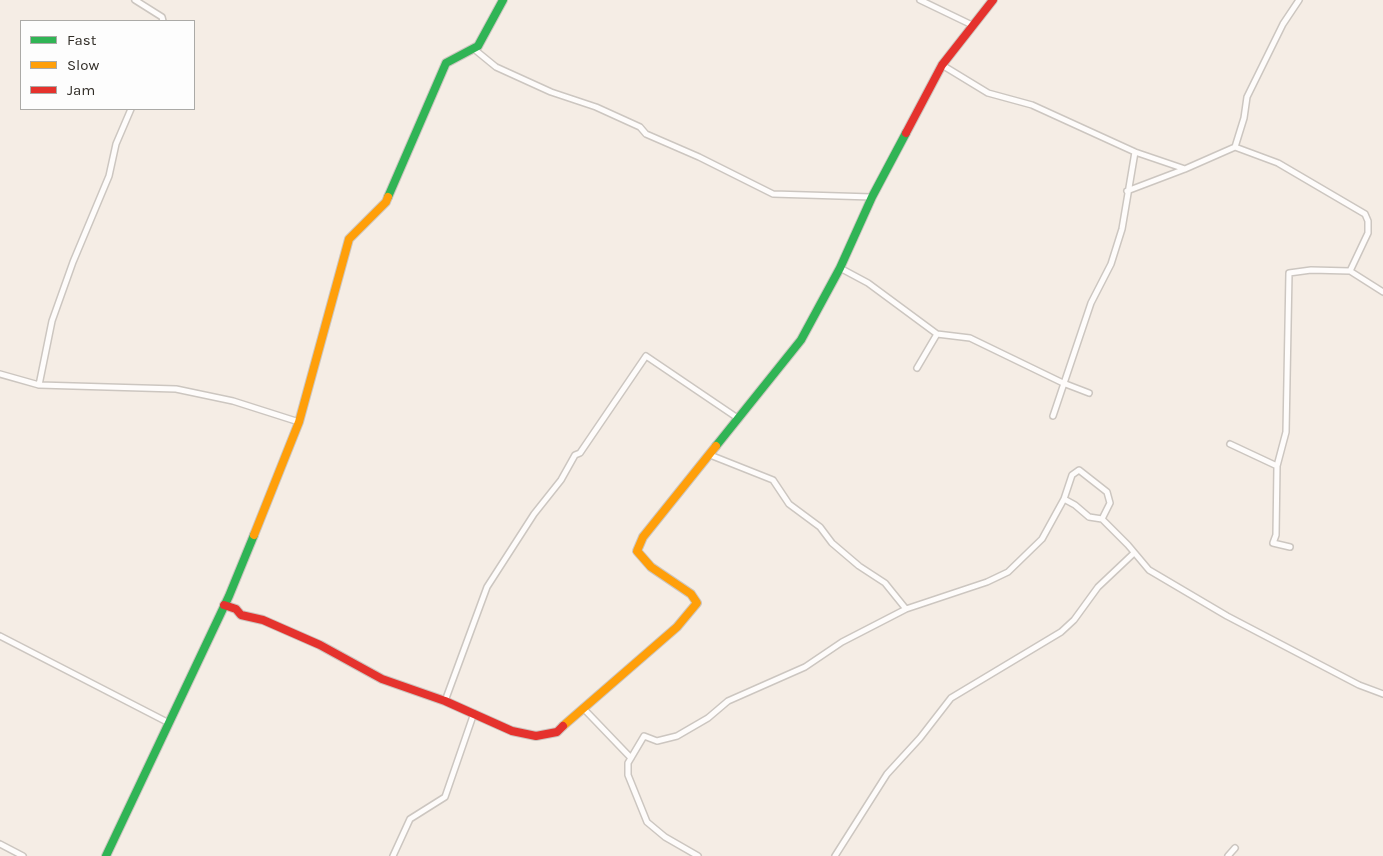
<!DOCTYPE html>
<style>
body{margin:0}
#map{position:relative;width:1383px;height:856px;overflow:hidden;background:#f5ede5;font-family:Karla,sans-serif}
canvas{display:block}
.legend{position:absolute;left:20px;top:20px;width:175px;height:90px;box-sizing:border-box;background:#fdfdfd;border:1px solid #abaaa7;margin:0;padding:6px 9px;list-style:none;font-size:15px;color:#312d27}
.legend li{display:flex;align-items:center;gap:10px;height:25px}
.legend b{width:25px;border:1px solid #abaaa7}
</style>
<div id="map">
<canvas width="1383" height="856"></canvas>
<ul class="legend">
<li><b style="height:6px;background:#30b455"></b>Fast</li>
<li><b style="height:6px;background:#ff9f0a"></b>Slow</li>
<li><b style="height:6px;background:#e5322d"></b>Jam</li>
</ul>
</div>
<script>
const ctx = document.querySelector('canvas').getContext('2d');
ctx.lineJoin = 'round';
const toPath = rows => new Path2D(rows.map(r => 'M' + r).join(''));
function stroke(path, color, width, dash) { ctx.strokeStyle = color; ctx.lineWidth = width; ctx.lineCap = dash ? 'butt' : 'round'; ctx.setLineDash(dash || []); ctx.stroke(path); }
const street = toPath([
 [135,0,162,17,163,21],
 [920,0,972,25],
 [474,49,496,67,551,92,596,107,640,127,646,134,699,157,773,194,872,197],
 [942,65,988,93,1032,105,1135,152,1185,169,1235,147,1278,163,1365,214,1368,221,1368,233,1350,271,1383,292],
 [1235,147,1244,118,1247,97,1283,24,1299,0],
 [1127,191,1185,169],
 [840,268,868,283,937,334,970,338,1063,383,1089,393],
 [917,368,937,334],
 [0,374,39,385,176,389,233,401,299,422],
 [39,385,52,321,73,262,109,176,116,144,131,109],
 [1053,416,1091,303,1111,264,1122,229,1135,152],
 [1230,444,1277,466],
 [710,455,773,480,789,504,820,527,832,543,859,566,885,583,906,609,987,582,1008,572,1042,539,1064,499],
 [1102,519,1110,503,1107,492,1079,470,1072,475,1064,499,1075,505,1089,517,1102,519,1128,545,1149,570,1227,616,1359,685,1383,694],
 [1290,547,1273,543,1276,535,1277,466,1286,432,1289,273,1311,270,1350,271],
 [0,636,169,723],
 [445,701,487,587,534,514,561,480,575,455,580,453,646,356,739,419],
 [583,708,631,758],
 [0,844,23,856],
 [393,856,410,819,445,797,474,713],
 [698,856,665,837,647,822,628,775,628,763,644,736,657,741,677,736,708,718,728,701,805,667,842,642,906,609],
 [835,856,887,774,920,738,951,698,1061,632,1074,620,1098,587,1134,553],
 [1228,856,1235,848]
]);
const fast = toPath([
 [388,197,446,63,478,46,503,0],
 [716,446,801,340,840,268,872,197,906,133],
 [106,856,229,596,254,535]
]);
const slow = toPath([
 [254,535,299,422,349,239,386,202,388,197],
 [563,726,677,627,697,603,691,594,651,567,637,551,643,537,716,446]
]);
const jam = toPath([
 [906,133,942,65,993,0],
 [224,605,236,609,241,615,263,620,320,645,382,679,445,701,512,731,536,736,557,732,563,726]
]);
stroke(street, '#ccc6c0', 8);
stroke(fast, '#ccc6c0', 10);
stroke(slow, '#ccc6c0', 10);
stroke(jam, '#ccc6c0', 10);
stroke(street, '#fefcfb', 5);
stroke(fast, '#30b455', 8);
stroke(slow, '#ff9f0a', 8);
stroke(jam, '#e5322d', 8);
</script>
